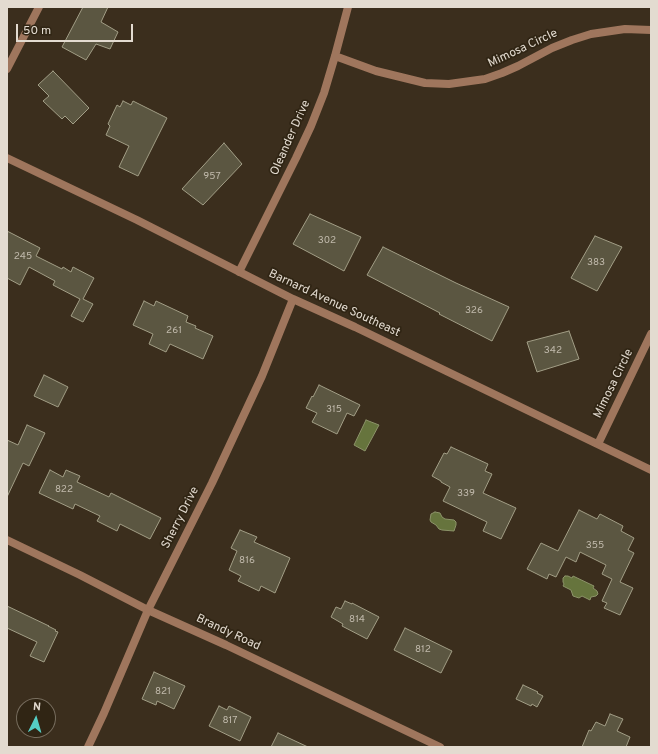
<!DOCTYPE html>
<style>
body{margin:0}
#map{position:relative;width:658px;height:754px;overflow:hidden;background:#3b2e1d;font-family:Overpass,sans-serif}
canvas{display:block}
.frame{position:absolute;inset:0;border:8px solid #e3dbd0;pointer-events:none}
.north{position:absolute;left:16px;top:698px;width:40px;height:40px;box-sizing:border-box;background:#302514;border:1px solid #786e5f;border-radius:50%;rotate:5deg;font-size:11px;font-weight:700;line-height:16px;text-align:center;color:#e3dbd0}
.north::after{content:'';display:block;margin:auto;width:14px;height:18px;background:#55cec5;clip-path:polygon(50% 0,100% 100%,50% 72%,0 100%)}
.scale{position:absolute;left:16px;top:24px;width:117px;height:18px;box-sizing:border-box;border:2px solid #e3dbd0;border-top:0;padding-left:5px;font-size:12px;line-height:14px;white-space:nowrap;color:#e3dbd0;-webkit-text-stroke:3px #302514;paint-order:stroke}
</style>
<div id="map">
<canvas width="658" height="754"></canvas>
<div class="frame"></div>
<div class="north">N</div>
<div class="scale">50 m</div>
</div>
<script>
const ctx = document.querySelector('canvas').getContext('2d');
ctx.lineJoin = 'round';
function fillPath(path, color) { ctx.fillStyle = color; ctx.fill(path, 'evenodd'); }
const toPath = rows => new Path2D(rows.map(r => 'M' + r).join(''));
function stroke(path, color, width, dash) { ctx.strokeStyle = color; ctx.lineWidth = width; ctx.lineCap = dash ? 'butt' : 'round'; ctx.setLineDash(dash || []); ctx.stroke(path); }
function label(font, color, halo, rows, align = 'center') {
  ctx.font = font + ' Overpass,sans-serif'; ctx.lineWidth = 3.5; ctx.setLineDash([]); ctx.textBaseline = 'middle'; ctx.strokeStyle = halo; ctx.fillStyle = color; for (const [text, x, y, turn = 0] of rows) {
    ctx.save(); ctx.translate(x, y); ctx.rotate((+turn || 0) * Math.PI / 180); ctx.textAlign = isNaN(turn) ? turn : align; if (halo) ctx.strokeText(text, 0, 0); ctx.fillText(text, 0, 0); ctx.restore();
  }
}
const water = toPath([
 [366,420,379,425,365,451,354,445,366,420],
 [435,512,440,513,442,517,445,519,454,520,456,522,456,525,454,531,442,530,439,529,436,525,431,522,430,520,431,514,435,512],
 [565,576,568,576,572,578,573,576,594,586,593,588,597,591,598,594,596,596,591,597,590,600,582,596,579,598,573,596,571,590,563,586,564,584,563,582,563,578,565,576]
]);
fillPath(water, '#66743d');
stroke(water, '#8c9369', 1);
const building = toPath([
 [83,7,108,7,101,22,118,32,110,49,96,44,86,60,62,47,83,7],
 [53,71,89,108,73,124,65,116,62,119,43,101,49,96,38,85,53,71],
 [123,101,131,105,133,101,167,118,138,176,119,167,129,146,106,135,110,126,108,124,117,105,120,107,123,101],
 [224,143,242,164,203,205,182,189,224,143],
 [310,214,361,237,344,271,293,244,310,214],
 [7,231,40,248,36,256,62,269,63,267,71,272,73,267,94,278,83,299,93,304,83,322,71,316,80,299,53,285,55,281,29,267,20,285,7,278,7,231],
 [595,236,622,247,597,291,571,278,595,236],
 [383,247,456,283,509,307,492,341,439,314,440,313,367,275,383,247],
 [144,301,154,306,156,301,188,316,186,322,196,326,195,328,213,336,203,359,170,344,166,352,149,344,153,334,133,325,144,301],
 [569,331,579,359,537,372,527,342,569,331],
 [44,375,68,387,58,407,34,396,44,375],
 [319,385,360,405,354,416,347,413,337,434,312,422,317,413,306,408,312,396,313,397,319,385],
 [27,425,45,433,29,466,23,463,7,497,7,440,18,445,27,425],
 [451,447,488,464,485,471,492,474,483,493,516,508,501,539,483,531,487,522,443,501,450,487,441,482,441,481,432,476,444,453,447,454,451,447],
 [50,470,63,477,66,470,80,476,77,482,109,497,111,493,161,518,150,539,120,524,117,531,97,521,100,516,75,504,73,509,39,493,50,470],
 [579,510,597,519,600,514,623,526,621,531,634,538,628,550,634,553,620,582,633,588,620,615,604,608,607,603,602,601,612,579,602,574,606,565,580,552,576,562,566,557,556,577,549,574,547,579,527,569,541,543,558,551,579,510],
 [240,530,257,537,254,542,290,558,275,593,261,586,259,591,238,581,241,576,229,570,237,551,231,548,240,530],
 [345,601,352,604,352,603,379,617,367,639,342,626,343,624,331,617,336,607,341,609,345,601],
 [7,606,49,626,48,626,56,630,55,631,58,632,44,662,30,656,37,642,7,628,7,606],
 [405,628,452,651,441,673,394,650,405,628],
 [154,672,185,686,174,709,157,701,156,705,142,699,154,672],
 [523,685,538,692,537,693,543,696,537,707,532,704,531,706,516,699,523,685],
 [219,706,227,710,229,706,251,717,240,741,209,726,219,706],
 [610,714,623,719,617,731,630,737,626,747,582,747,589,730,591,731,596,722,605,726,610,714],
 [278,733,308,747,271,747,278,733]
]);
fillPath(building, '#5b5641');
stroke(building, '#a29e86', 1);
stroke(toPath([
 [335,56,376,71,425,83,449,84,485,79,502,73,518,66,552,48,572,40,591,34,625,29,651,30],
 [7,69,39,7],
 [7,158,137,220,293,299,355,327,651,470],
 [239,272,296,158,311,126,324,93,335,56,348,7],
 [598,444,651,334],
 [7,540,80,575,148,610,226,645,440,747],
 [88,747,104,713,148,610,212,483,262,376,293,299]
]), '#9f765d', 8);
label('10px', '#c1baac', null, [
 ["957",212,177],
 ["302",327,241],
 ["245",23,257],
 ["383",596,263],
 ["326",474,311],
 ["261",174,331],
 ["342",553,351],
 ["315",334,410],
 ["822",64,490],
 ["339",466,494],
 ["355",595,546],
 ["816",247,561],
 ["814",357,620],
 ["812",423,650],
 ["821",163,692],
 ["817",230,721]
]);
label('12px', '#e3dbd0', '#302514', [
 ["Mimosa Circle",523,49,-25],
 ["Oleander Drive",291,138,-66],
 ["Barnard Avenue Southeast",334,304,25],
 ["Mimosa Circle",614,384,-64],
 ["Sherry Drive",181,518,-63],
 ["Brandy Road",228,633,25]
]);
</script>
